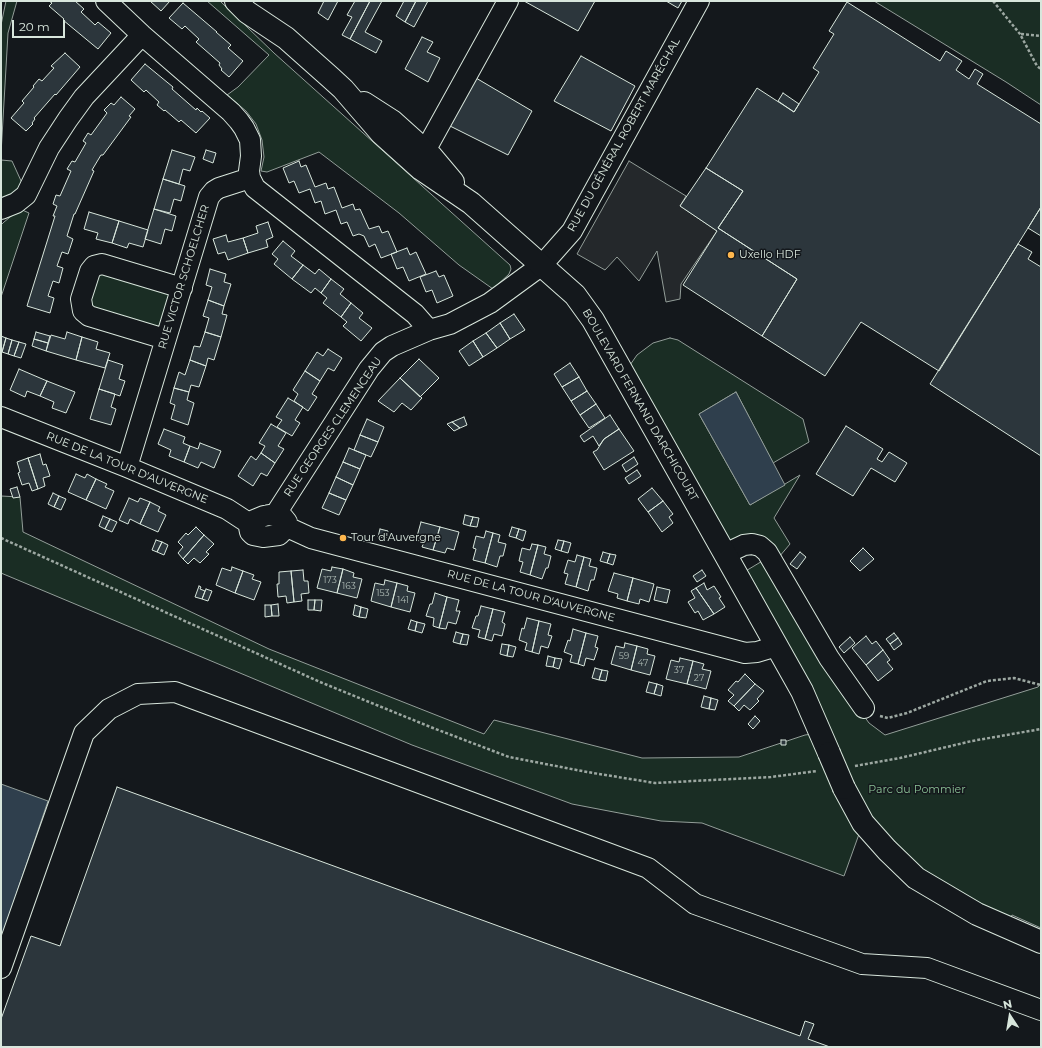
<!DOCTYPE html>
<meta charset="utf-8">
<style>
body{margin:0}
#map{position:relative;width:1042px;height:1048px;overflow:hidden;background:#14181c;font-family:Montserrat,sans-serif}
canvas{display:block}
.frame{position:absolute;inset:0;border:2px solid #d8e6dc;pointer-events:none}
.north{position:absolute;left:990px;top:996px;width:40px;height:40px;-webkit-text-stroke:3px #14181c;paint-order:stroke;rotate:348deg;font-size:11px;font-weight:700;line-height:16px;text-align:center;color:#d8e6dc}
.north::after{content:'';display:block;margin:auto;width:14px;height:18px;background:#d8e6dc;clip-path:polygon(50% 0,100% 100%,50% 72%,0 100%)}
.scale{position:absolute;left:12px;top:20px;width:53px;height:18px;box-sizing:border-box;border:2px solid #d8e6dc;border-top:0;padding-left:5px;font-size:12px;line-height:14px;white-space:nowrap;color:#d8e6dc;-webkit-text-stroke:3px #14181c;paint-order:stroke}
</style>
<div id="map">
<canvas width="1042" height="1048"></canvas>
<div class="frame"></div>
<div class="north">N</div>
<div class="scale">20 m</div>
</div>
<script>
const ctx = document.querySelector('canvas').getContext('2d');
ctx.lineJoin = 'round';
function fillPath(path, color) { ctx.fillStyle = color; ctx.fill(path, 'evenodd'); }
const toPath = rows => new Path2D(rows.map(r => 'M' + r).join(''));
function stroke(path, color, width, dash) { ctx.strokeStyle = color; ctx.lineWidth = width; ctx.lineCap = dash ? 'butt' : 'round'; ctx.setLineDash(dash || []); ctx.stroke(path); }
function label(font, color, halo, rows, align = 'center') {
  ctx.font = font + ' Montserrat,sans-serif'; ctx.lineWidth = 3; ctx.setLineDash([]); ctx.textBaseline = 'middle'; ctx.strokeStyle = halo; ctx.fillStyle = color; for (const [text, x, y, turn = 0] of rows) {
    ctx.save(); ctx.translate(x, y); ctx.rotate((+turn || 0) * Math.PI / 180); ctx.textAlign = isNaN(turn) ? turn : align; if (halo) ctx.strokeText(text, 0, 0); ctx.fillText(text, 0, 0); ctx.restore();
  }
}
const green = toPath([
 [6,1,17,1,8,33,1,154,1,25,6,1],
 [207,1,220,1,274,53,510,265,511,269,509,274,493,289,459,265,399,213,319,152,267,172,261,171,264,157,262,140,256,124,246,111,227,95,238,87,269,55,207,1],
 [874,1,1041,1,1041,105,1006,82,874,1],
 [1,160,12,161,22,183,17,191,11,196,1,199,1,160],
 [20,209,29,213,1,297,1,302,1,225,4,222,20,209],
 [97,271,174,291,161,332,90,310,87,302,97,271],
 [670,338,678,340,803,419,809,442,773,463,736,392,699,414,750,505,800,475,774,518,790,544,779,557,741,536,728,541,630,365,637,355,653,343,670,338],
 [1,496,20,497,23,532,269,649,484,734,494,720,642,758,739,757,805,735,820,733,744,572,764,560,852,699,869,723,885,735,1038,687,1041,683,1041,928,1012,915,1006,926,977,914,863,823,844,876,702,823,661,821,572,804,412,745,1,573,1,496]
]);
fillPath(green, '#1a2d24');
stroke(green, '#939e99', 1);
const parking = toPath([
 [629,161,686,196,680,206,717,231,681,284,680,299,666,302,657,251,639,281,617,257,605,270,577,254,629,161]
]);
fillPath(parking, '#24282b');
stroke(parking, '#939e99', 1);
const water = toPath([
 [736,392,785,485,750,505,699,414,736,392],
 [1,784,48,801,1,939,1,784]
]);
fillPath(water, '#2f3f4d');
stroke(water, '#939e99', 1);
const building = toPath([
 [49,1,75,1,84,9,81,12,95,25,98,22,111,33,98,49,63,20,64,19,49,6,52,3,49,1],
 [150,1,170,1,161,11,150,1],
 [324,1,338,1,328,20,318,13,324,1],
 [355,1,370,1,350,39,342,35,352,17,347,15,355,1],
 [370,1,382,1,365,32,382,41,376,53,350,39,370,1],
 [404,1,416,1,405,22,396,16,404,1],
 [416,1,428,1,414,27,405,22,416,1],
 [524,1,595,1,578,31,524,1],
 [666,1,682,1,678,8,666,1],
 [847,2,940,61,946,51,962,61,956,70,969,79,975,69,983,74,977,84,1041,124,1041,207,939,371,861,322,825,376,762,336,797,279,718,228,743,191,706,168,757,88,794,112,819,72,813,68,834,34,829,31,847,2],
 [183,3,217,32,216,32,231,45,228,48,243,61,229,77,221,70,222,69,219,65,220,63,196,42,199,39,185,26,182,29,169,18,183,3],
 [422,37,433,42,427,52,440,58,428,82,405,69,422,37],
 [65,53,80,67,56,95,55,94,34,118,35,119,32,123,33,124,26,131,11,118,24,103,22,101,34,87,33,86,39,79,42,81,54,68,51,66,65,53],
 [581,56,635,86,611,131,554,101,581,56],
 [145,64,173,87,172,89,196,110,197,108,201,112,202,111,210,118,196,133,181,120,179,122,165,110,164,111,157,105,159,102,146,90,144,92,131,80,145,64],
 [476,78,532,111,508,155,448,125,476,78],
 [783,93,799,104,794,112,778,101,783,93],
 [121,97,135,109,129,116,131,117,103,155,101,155,92,170,94,171,75,214,74,214,67,236,73,239,68,254,62,252,57,266,63,268,59,283,53,281,48,296,54,298,50,313,27,306,55,216,53,216,57,206,53,204,56,195,60,196,71,171,67,169,72,161,75,162,86,143,83,141,88,133,91,135,107,113,104,110,111,103,114,105,121,97],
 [172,150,195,157,190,171,183,169,179,184,163,179,172,150],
 [206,150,216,153,213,163,203,159,206,150],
 [299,161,301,167,306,165,315,187,326,183,328,189,334,187,342,208,353,204,355,210,360,209,369,229,379,226,382,233,388,231,397,252,381,258,375,244,369,247,364,236,359,234,353,236,347,222,341,224,336,210,325,214,321,201,315,203,310,189,299,193,294,181,289,183,283,168,299,161],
 [706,168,743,191,718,228,797,279,762,336,683,285,717,231,680,206,706,168],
 [163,179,185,186,181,201,174,199,170,213,154,209,163,179],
 [1041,207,1041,236,1028,228,1041,207],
 [154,209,176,216,172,231,165,229,161,244,145,239,154,209],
 [89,212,119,221,112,243,96,239,98,233,84,229,89,212],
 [119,221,148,230,143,247,129,243,127,248,112,243,119,221],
 [268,222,273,237,266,240,268,247,248,253,243,238,258,233,256,226,268,222],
 [226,235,228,242,243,238,248,253,228,260,225,252,218,254,213,239,226,235],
 [283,241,295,251,291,256,303,265,292,279,274,264,278,259,272,254,283,241],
 [1018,244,1032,252,1028,259,1041,267,1041,456,930,384,1018,244],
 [407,248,410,255,416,252,426,274,409,281,403,267,397,269,391,254,407,248],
 [303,265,315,274,319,269,331,279,321,293,315,288,311,293,292,279,303,265],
 [210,269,226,274,224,282,231,284,224,306,208,300,212,287,206,285,210,269],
 [436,271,439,277,444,275,453,296,437,303,432,290,426,292,420,277,436,271],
 [331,279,344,289,340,294,351,303,341,317,323,303,327,298,321,293,331,279],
 [208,300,224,306,222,314,227,315,221,337,205,332,209,318,203,316,208,300],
 [351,303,363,313,359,318,372,328,361,341,343,326,347,322,341,317,351,303],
 [514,314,525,330,510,339,500,323,514,314],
 [500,323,510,339,497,348,486,333,500,323],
 [36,332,50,336,48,343,34,339,36,332],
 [67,332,82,337,76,360,46,351,51,335,65,339,67,332],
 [205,332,221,337,214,360,208,358,206,366,190,360,194,346,200,347,205,332],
 [486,333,497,348,483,357,473,341,486,333],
 [1,336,6,338,2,352,1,351,1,336],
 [82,337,98,342,96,349,110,353,105,368,76,360,82,337],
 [6,338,12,340,8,354,2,352,6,338],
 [34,339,48,343,46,351,32,346,34,339],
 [12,340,19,342,14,356,8,354,12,340],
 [473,341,483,357,469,366,459,351,473,341],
 [19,342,26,344,21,358,14,356,19,342],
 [328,349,342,358,334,371,328,368,320,381,305,371,317,352,323,356,328,349],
 [419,359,439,378,420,397,400,378,419,359],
 [108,360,123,365,119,379,125,381,120,396,99,389,108,360],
 [190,360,206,366,199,387,191,385,189,392,174,388,179,372,185,375,190,360],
 [570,363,579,377,562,387,554,374,570,363],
 [19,369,47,381,40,396,27,391,25,397,10,390,19,369],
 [305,371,320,381,312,394,317,397,308,411,294,401,298,394,293,390,305,371],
 [579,377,587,391,571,401,562,387,579,377],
 [400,378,422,398,411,410,402,403,394,412,378,401,400,378],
 [47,381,75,392,66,413,52,408,54,402,40,396,47,381],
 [174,388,189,392,187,400,194,403,188,425,171,419,175,405,170,403,174,388],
 [99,389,115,394,111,407,116,409,111,425,90,419,99,389],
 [587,391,596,404,580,415,571,401,587,391],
 [288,398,303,407,295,420,300,423,292,436,277,427,282,420,276,417,288,398],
 [596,404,605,418,589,428,580,415,596,404],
 [610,415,619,429,604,439,599,446,593,436,584,442,580,436,610,415],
 [464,417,467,425,460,428,452,422,464,417],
 [367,419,384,427,378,442,360,435,367,419],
 [452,422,460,428,454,431,447,424,452,422],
 [271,424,286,433,278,446,284,449,275,463,261,453,265,446,259,443,271,424],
 [846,426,883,449,877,459,882,462,889,452,907,463,895,482,871,468,853,496,816,474,846,426],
 [164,429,185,437,183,443,190,446,184,462,169,456,171,450,158,444,164,429],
 [619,429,634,451,604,470,593,452,597,450,604,439,619,429],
 [360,435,378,442,371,457,354,450,360,435],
 [200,443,221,451,214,468,201,462,198,468,184,462,190,446,198,449,200,443],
 [349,448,366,455,360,469,343,462,349,448],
 [261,453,275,463,267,476,261,473,253,486,238,476,251,456,256,460,261,453],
 [40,454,43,465,46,464,50,476,43,478,45,486,38,489,28,458,40,454],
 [634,457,638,464,626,472,622,465,634,457],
 [28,458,38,489,32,491,29,483,22,485,18,473,20,472,17,462,28,458],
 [343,462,360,469,353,485,336,477,343,462],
 [637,470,641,476,629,484,625,478,637,470],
 [76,474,85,478,87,474,96,479,86,500,68,492,76,474],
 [336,477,353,485,346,500,329,493,336,477],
 [96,479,107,484,105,487,114,491,106,509,86,500,96,479],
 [17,487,20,497,13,498,10,489,17,487],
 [652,488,663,501,648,512,638,499,652,488],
 [53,493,59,496,54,507,48,504,53,493],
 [329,493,346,500,339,515,322,508,329,493],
 [59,496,66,499,61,510,54,507,59,496],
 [129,498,138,502,140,498,150,502,140,524,130,519,128,524,119,520,129,498],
 [663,501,673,514,669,517,673,523,662,532,648,512,663,501],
 [150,502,160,507,158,511,166,515,158,532,140,524,150,502],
 [465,515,473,517,470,526,463,524,465,515],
 [103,516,110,519,105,529,99,526,103,516],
 [473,517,479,518,477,527,470,526,473,517],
 [110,519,117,522,112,532,105,529,110,519],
 [421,522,440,527,433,550,422,547,424,542,416,540,421,522],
 [196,527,204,535,183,559,178,553,183,547,178,542,186,533,188,535,196,527],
 [440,527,459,532,454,550,447,548,445,553,433,550,440,527],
 [512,527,519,529,516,538,509,536,512,527],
 [380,529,388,531,386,538,378,537,380,529],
 [519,529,526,531,523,541,516,538,519,529],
 [486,531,493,533,485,563,473,560,476,549,473,548,476,536,484,538,486,531],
 [493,533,500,535,498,542,506,544,503,556,500,556,497,567,485,563,493,533],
 [204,535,214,544,206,552,209,554,200,563,194,558,188,564,183,559,204,535],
 [156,540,162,542,157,552,152,550,156,540],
 [558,540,564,541,561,551,555,549,558,540],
 [564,541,571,543,568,553,561,551,564,541],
 [162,542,168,545,164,555,157,552,162,542],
 [532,544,538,545,530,575,520,572,523,562,519,561,522,548,530,550,532,544],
 [538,545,546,547,544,554,551,556,548,568,546,568,542,579,530,575,538,545],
 [863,548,874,559,860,571,850,561,863,548],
 [603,552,610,554,607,563,600,561,603,552],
 [800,552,806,557,797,569,790,564,800,552],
 [610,554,616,555,613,565,607,563,610,554],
 [577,555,584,557,576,587,565,584,568,574,564,573,568,560,575,562,577,555],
 [584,557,591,559,589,566,597,568,594,580,591,580,588,591,576,587,584,557],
 [232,567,243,571,235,593,216,585,222,568,231,571,232,567],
 [332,567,343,569,337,593,317,588,322,569,331,571,332,567],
 [343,569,354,573,353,577,362,579,357,598,337,593,343,569],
 [303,570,304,581,308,581,309,593,301,594,302,601,294,602,291,571,303,570],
 [702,570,706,576,697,582,693,576,702,570],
 [243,571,254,575,252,579,261,582,254,600,235,593,243,571],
 [291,571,294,602,287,603,286,596,278,597,277,584,279,584,279,572,291,571],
 [614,573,633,578,627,601,617,598,618,594,608,591,614,573],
 [633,578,654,584,649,602,640,599,639,604,627,601,633,578],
 [385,580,397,583,391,607,371,601,375,583,384,585,385,580],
 [397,583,408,586,407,591,415,593,410,612,391,607,397,583],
 [704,583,707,590,714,586,721,597,719,598,725,607,714,614,696,588,704,583],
 [199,586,201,587,200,589,205,591,202,599,195,597,199,586],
 [657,587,670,590,667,603,654,600,657,587],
 [696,588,714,614,703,620,698,611,695,613,688,602,695,598,691,591,696,588],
 [206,589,212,591,208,601,202,599,206,589],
 [435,593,447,597,439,628,433,626,434,618,426,616,430,604,432,604,435,593],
 [447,597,459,600,456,611,460,611,456,624,448,622,446,629,439,628,447,597],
 [308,600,315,600,314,610,308,610,308,600],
 [315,600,322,600,321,611,314,610,315,600],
 [278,604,279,616,272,616,271,605,278,604],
 [265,605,271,605,272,616,265,617,265,605],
 [355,605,361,607,359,617,353,615,355,605],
 [481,606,493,609,485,639,478,637,480,630,472,628,476,616,478,616,481,606],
 [361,607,368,609,366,618,359,617,361,607],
 [493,609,505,612,502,622,505,624,502,636,494,634,492,641,485,639,493,609],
 [527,618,539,621,532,652,525,650,527,643,519,640,522,628,524,629,527,618],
 [411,620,417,622,415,631,408,629,411,620],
 [539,621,551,624,548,635,552,636,548,648,541,646,539,654,532,652,539,621],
 [417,622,425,624,422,633,415,631,417,622],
 [573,629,586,633,578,664,570,662,572,655,564,652,568,640,570,641,573,629],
 [456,632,463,634,460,644,453,642,456,632],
 [586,633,598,636,595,647,598,648,594,660,586,658,584,666,578,664,586,633],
 [894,633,898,638,890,644,886,639,894,633],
 [463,634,469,635,467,645,460,644,463,634],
 [866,636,872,644,876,641,883,650,866,665,852,648,866,636],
 [850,637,855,643,844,653,839,647,850,637],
 [898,638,902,644,894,650,890,644,898,638],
 [625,643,637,646,631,670,611,664,616,646,624,648,625,643],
 [502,644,509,645,507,656,500,654,502,644],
 [509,645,516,647,513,657,507,656,509,645],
 [637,646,648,649,647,654,655,656,650,675,631,670,637,646],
 [883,650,890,660,887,662,893,669,878,681,866,665,883,650],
 [548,656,555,658,553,667,546,666,548,656],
 [555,658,562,659,559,669,553,667,555,658],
 [680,658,693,661,687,684,666,679,671,660,679,662,680,658],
 [693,661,704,664,702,669,711,671,706,689,687,684,693,661],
 [595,668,602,670,599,680,592,678,595,668],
 [602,670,608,671,606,681,599,680,602,670],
 [745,674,755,684,734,706,728,701,734,695,728,690,736,681,738,682,745,674],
 [649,682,657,684,654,694,646,692,649,682],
 [657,684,663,686,661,696,654,694,657,684],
 [755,684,764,691,757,699,759,701,750,710,744,705,739,711,734,706,755,684],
 [704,696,711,698,709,709,701,707,704,696],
 [711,698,718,700,715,710,709,709,711,698],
 [755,716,760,721,753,729,748,724,755,716],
 [781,740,786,740,786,745,781,745,781,740],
 [117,787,800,1036,805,1021,814,1024,808,1039,830,1047,1,1047,1,1019,31,936,60,946,117,787]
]);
fillPath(building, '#2c363c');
stroke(building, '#d8e6dc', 1);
const minor = toPath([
 [106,1,142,35,231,112,239,121,244,128,250,140,251,156,249,171,250,178,255,188,415,314,429,330],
 [415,162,425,151,508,1],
 [1,209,16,203,26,195,49,148,68,119,84,97,142,35],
 [165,339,89,316,83,311,81,299,90,271,94,266,102,264,182,288],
 [1,417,127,467,227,509,250,524],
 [127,467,209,197,214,191,219,188,250,178],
 [269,515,283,517,287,522,287,527,279,535,263,537,253,535,250,532,249,527,252,521,264,516,269,515],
 [275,515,369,369,383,352,392,346,429,330,450,324,490,303,542,265,572,231,699,1],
 [287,527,311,538,745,653,757,652,777,646],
 [725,554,744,545,752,544,760,546,767,552,829,658,864,708],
 [1,968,84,733,109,709,138,694,175,692,648,868,695,904,862,964,927,968,1041,1010]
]);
const major = toPath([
 [236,1,247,12,286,38,331,78,343,89,381,133,421,169,471,203,575,295,593,320,725,554,802,691,829,753],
 [364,103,392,121,432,157,453,182],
 [844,788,863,823,887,850,916,878,977,914,1041,942]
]);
stroke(minor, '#d8e6dc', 22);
stroke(major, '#d8e6dc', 24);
stroke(toPath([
 [993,1,1020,34,1037,66,1041,69],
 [1021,34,1041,36],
 [1,538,320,682,433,728,509,757,587,772,655,783,771,777,817,771],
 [880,716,888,718,907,713,987,681,1014,678,1041,685],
 [855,766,900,758,972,741,1041,729]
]), '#9da8a2', 2.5, [3, 2]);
stroke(minor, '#14181c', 20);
stroke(major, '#14181c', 22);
const majorBridge = toPath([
 [829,753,844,788]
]);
stroke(majorBridge, '#d8e6dc', 24, []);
stroke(majorBridge, '#14181c', 22);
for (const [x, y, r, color] of [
 [731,255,4,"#ffb74d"],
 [343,538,4,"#ffb74d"]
]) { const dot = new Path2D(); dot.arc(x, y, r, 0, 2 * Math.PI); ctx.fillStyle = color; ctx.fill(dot); stroke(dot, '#14181c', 1.5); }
label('9px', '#adbab4', null, [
 ["173",330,580],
 ["163",349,586],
 ["153",383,593],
 ["141",403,600],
 ["59",624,656],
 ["47",643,663],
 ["37",679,670],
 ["27",699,678]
]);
label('11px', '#d8e6dc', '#14181c', [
 ["RUE DU GÉNÉRAL ROBERT MARÉCHAL",624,135,-61],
 ["RUE VICTOR SCHOELCHER",184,277,-73],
 ["BOULEVARD FERNAND DARCHICOURT",640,405,60],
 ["RUE GEORGES CLEMENCEAU",333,427,-56],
 ["RUE DE LA TOUR D'AUVERGNE",127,468,22],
 ["RUE DE LA TOUR D'AUVERGNE",531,596,15]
]);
label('11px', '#d8e6dc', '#14181c', [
 ["Uxello HDF",739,255],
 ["Tour d'Auvergne",351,538]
], 'left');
label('11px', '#8ac095', '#14181c', [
 ["Parc du Pommier",917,790]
]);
</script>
